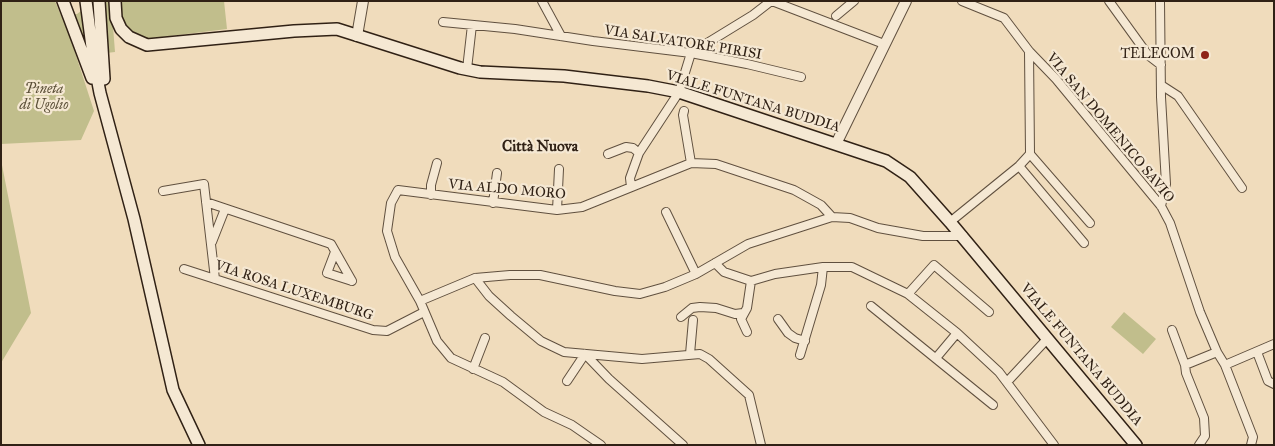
<!DOCTYPE html>
<meta charset="utf-8">
<style>
body{margin:0}
#map{position:relative;width:1275px;height:446px;overflow:hidden;background:#f0dcbc;font-family:"IM FELL Great Primer",serif}
canvas{display:block}
.frame{position:absolute;inset:0;border:2px solid #302115;pointer-events:none}
</style>
<div id="map">
<canvas width="1275" height="446"></canvas>
<div class="frame"></div>
</div>
<script>
const ctx = document.querySelector('canvas').getContext('2d');
ctx.lineJoin = 'round';
function fillPath(path, color) { ctx.fillStyle = color; ctx.fill(path, 'evenodd'); }
const toPath = rows => new Path2D(rows.map(r => 'M' + r).join(''));
function stroke(path, color, width, dash) { ctx.strokeStyle = color; ctx.lineWidth = width; ctx.lineCap = dash ? 'butt' : 'round'; ctx.setLineDash(dash || []); ctx.stroke(path); }
function label(font, color, halo, rows, align = 'center') {
  ctx.font = font + ' "IM FELL Great Primer",serif'; ctx.lineWidth = 4.5; ctx.setLineDash([]); ctx.textBaseline = 'middle'; ctx.strokeStyle = halo; ctx.fillStyle = color; for (const [text, x, y, turn = 0] of rows) {
    ctx.save(); ctx.translate(x, y); ctx.rotate((+turn || 0) * Math.PI / 180); ctx.textAlign = isNaN(turn) ? turn : align; if (halo) ctx.strokeText(text, 0, 0); ctx.fillText(text, 0, 0); ctx.restore();
  }
}
fillPath(toPath([
 [1,1,55,1,70,37,94,111,81,140,1,144],
 [103,1,111,1,115,52,106,53],
 [121,1,224,1,227,29,146,39,139,37,124,24,120,11],
 [81,11,88,53,71,15,77,14],
 [1,160,31,313,1,363],
 [1124,312,1156,339,1143,354,1111,327]
]), '#c1be8c');
const minor = toPath([
 [542,1,561,36],
 [772,1,884,44],
 [962,1,1004,18,1029,51,1056,79,1161,206,1170,223,1200,312,1217,352,1225,365,1253,437,1251,445],
 [1109,1,1148,55,1161,65],
 [1160,1,1161,97,1166,184,1161,206],
 [836,16,854,1],
 [443,22,515,29,593,41,691,53,747,64,801,77],
 [467,69,472,25],
 [1161,85,1178,96,1242,188],
 [684,111,683,115,691,163],
 [608,154,626,147,633,148,639,153],
 [1030,154,1090,223],
 [1019,166,1084,243],
 [631,187,630,178,639,153,679,92,691,53,753,15,771,1],
 [163,191,204,184,215,279],
 [431,195,431,185,437,163],
 [206,202,331,244,352,281],
 [493,203,497,173],
 [557,210,559,169],
 [666,212,696,274],
 [950,222,1019,166,1030,154,1029,51],
 [212,242,225,209],
 [335,252,327,273,352,281],
 [715,263,724,272,751,281,775,274,823,267,852,267,908,294,957,333,999,372,1054,445],
 [184,269,373,330,387,331,424,312],
 [475,278,489,296,511,316,541,341,564,352,642,359,700,354,709,359,749,395,761,445],
 [908,294,934,265,989,312],
 [420,301,475,278,510,275,540,275,615,291,640,294,665,287,696,274,748,244,832,217,850,218,878,228,923,236,963,236],
 [871,306,993,405],
 [681,317,692,308,700,307,716,308,735,314,743,313],
 [778,319,788,333,795,338,805,341],
 [1172,330,1185,365,1186,373,1204,418,1205,436,1199,445],
 [747,332,741,319,747,308,751,281],
 [1257,352,1268,381,1274,384],
 [690,354,693,320],
 [800,355,821,285,823,267],
 [936,358,957,333],
 [1185,365,1217,352],
 [1225,365,1274,344],
 [473,369,485,338],
 [567,381,585,354,609,379,683,445],
 [1007,382,1048,338],
 [601,445,572,425,544,412,503,382,451,358,437,341,420,301,395,257,387,231,391,203,398,190,557,210,582,207,691,163,716,164,794,190,821,205,832,217]
]);
const tertiary = toPath([
 [357,36,363,1],
 [836,144,906,1]
]);
const secondary = toPath([
 [63,1,92,78],
 [86,1,94,62,100,93,134,219,173,390,199,445],
 [99,1,104,79],
 [115,1,116,18,121,29,129,37,147,45,294,31,337,29,460,68,480,72,564,76,648,86,679,92,886,161,910,177,950,222,1136,445]
]);
stroke(minor, '#60503f', 10);
stroke(tertiary, '#60503f', 12);
stroke(secondary, '#302115', 14);
stroke(minor, '#f5e8d3', 8);
stroke(tertiary, '#f5e8d3', 10);
stroke(secondary, '#f5e8d3', 11);
for (const [x, y, r, color] of [
 [1205,55,5,"#8f2418"]
]) { const dot = new Path2D(); dot.arc(x, y, r, 0, 2 * Math.PI); ctx.fillStyle = color; ctx.fill(dot); stroke(dot, '#f5e8d3', 2); }
label('14px', '#302115', '#f5e8d3', [
 ["VIA SALVATORE PIRISI",683,43,9],
 ["VIALE FUNTANA BUDDIA",753,102,17],
 ["VIA SAN DOMENICO SAVIO",1110,128,50],
 ["VIA ALDO MORO",507,190,5],
 ["VIA ROSA LUXEMBURG",294,291,18],
 ["VIALE FUNTANA BUDDIA",1081,355,50]
]);
label('14px', '#302115', '#f5e8d3', [
 ["TELECOM",1195,55]
], 'right');
label('italic 14px', '#5c5039', '#f5e8d3', [
 ["Pineta",44,90],
 ["di Ugolio",44,106]
]);
label('bold 15px', '#302115', '#f5e8d3', [
 ["Città Nuova",540,147]
]);
</script>
